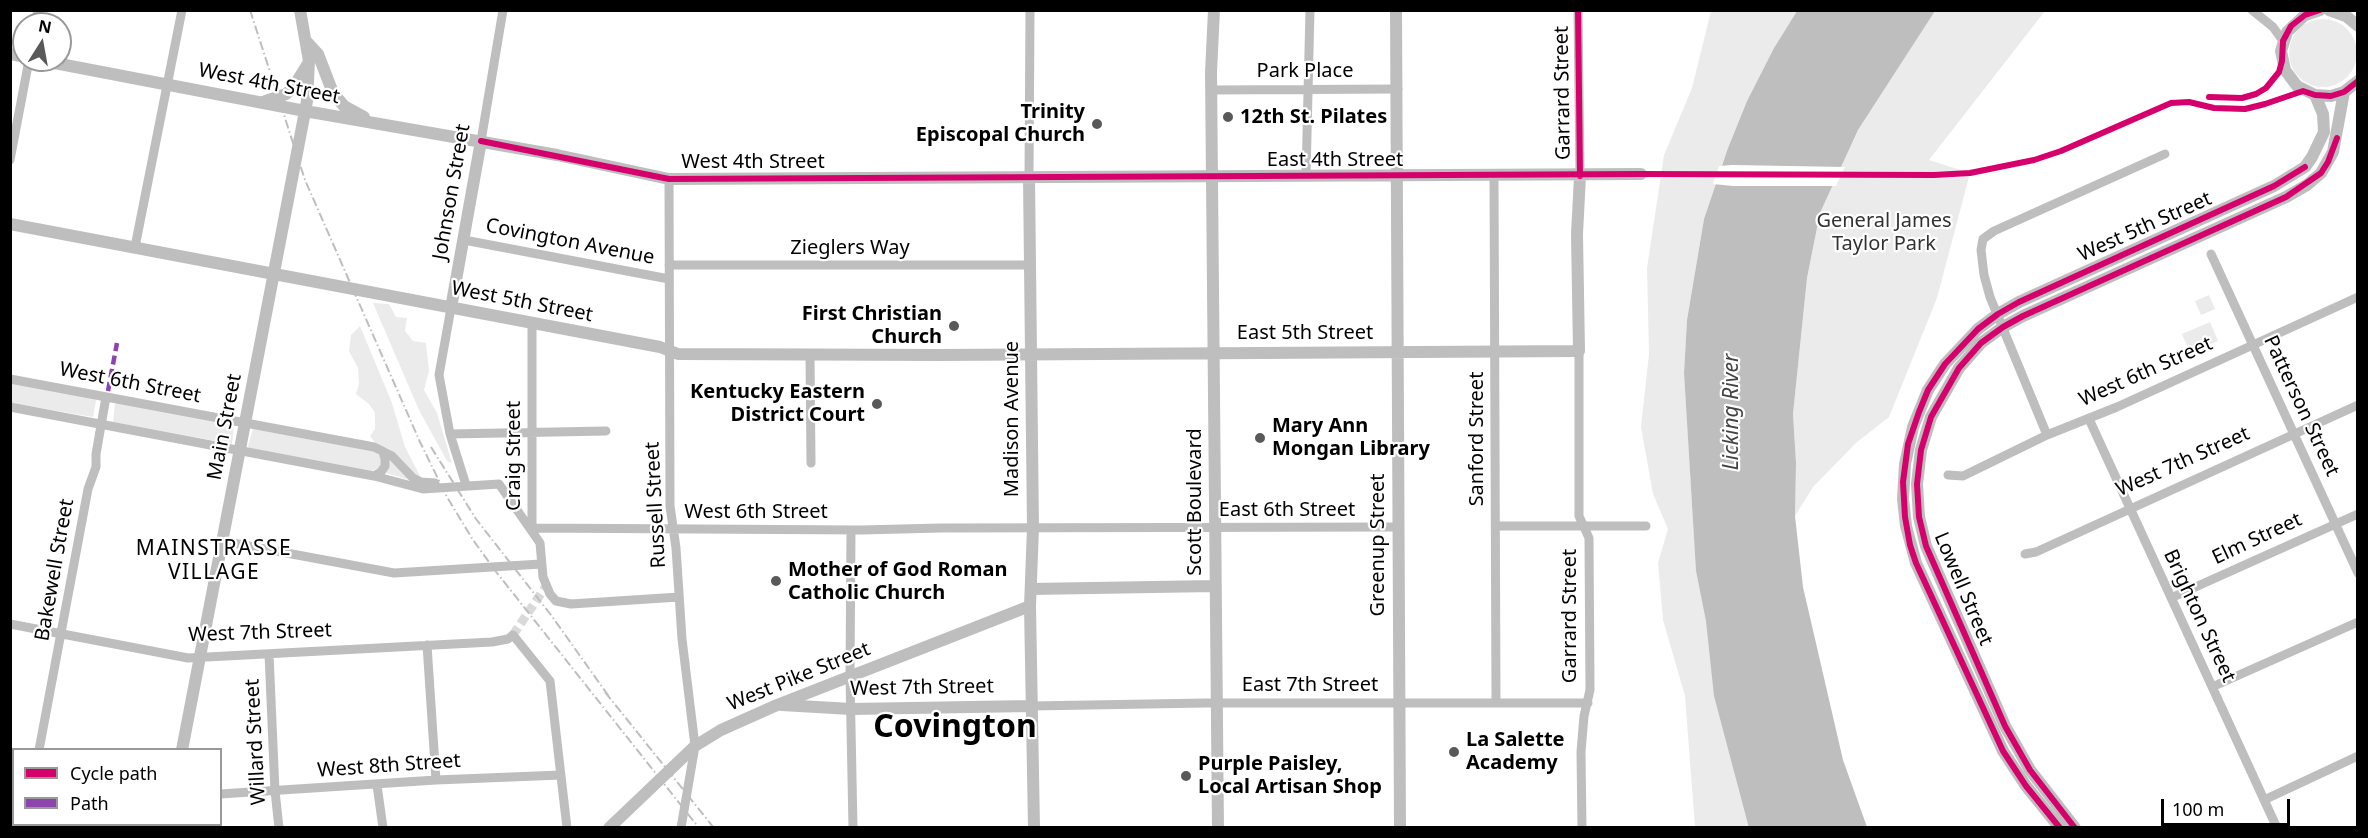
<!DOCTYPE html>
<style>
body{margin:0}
#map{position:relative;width:2368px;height:838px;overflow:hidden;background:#fff;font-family:"Noto Sans",sans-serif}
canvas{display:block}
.frame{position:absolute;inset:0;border:12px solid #000;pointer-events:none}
.legend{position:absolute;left:12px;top:748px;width:210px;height:78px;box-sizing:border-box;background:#fff;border:2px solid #999;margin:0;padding:8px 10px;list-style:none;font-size:18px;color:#000}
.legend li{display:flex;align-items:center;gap:12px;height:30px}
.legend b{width:30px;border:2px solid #999}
.north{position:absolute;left:12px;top:12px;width:60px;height:60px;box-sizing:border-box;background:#fff;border:2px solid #999;border-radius:50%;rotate:11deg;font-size:16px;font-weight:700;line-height:24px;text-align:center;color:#000}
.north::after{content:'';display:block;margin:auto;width:21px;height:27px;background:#595959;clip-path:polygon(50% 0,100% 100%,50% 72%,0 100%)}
.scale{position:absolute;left:2161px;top:799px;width:129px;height:27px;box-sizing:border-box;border:3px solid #000;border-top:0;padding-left:8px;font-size:18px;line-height:21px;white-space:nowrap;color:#000;-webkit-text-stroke:4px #fff;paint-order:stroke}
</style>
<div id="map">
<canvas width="2368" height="838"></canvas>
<div class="frame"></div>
<ul class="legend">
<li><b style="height:8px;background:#d6006c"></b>Cycle path</li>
<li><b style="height:8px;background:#8e44ad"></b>Path</li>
</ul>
<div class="north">N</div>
<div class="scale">100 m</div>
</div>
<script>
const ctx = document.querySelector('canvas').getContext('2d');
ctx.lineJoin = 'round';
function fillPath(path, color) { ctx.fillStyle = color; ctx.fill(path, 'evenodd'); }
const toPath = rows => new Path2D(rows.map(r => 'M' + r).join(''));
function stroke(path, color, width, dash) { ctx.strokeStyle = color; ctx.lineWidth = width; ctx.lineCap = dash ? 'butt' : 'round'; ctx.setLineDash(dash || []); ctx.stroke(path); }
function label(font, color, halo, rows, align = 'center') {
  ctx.font = font + ' "Noto Sans",sans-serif'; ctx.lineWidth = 4.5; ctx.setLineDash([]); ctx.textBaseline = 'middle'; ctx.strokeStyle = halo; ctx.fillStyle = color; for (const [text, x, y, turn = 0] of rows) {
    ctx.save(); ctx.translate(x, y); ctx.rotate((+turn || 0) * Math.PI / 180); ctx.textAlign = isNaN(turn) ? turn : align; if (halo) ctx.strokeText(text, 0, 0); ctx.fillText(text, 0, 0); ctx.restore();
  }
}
fillPath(toPath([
 [1711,11,1797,11,1774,48,1747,101,1728,148,1704,219,1687,320,1684,373,1696,571,1751,827,1695,827,1685,696,1663,620,1658,563,1668,529,1653,494,1641,427,1649,354,1647,268,1664,155,1692,88],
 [1935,11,2045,11,1929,160,1970,173,1937,298,1889,417,1856,443,1813,487,1795,516,1796,463,1793,414,1807,278,1820,213,1858,130],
 '2289 53a34 34 0 1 1 68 0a34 34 0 1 1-68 0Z',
 [2209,295,2215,309,2201,315,2195,301],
 [373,303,389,304,396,317,407,318,405,331,413,341,426,343,429,371,424,390,437,413,452,463,447,461,419,410],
 [2210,322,2218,341,2190,353,2182,334],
 [360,326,392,403,405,447,420,476,413,475,389,449,377,445,370,436,375,429,375,413,369,404,356,394,359,384,358,368,349,351,351,335],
 [10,383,95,399,96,401,93,417,11,403],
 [117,403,234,425,232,444,113,422,115,404],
 [253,429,373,451,380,456,381,463,379,468,371,471,250,449,248,446],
 [389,458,409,480,386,473]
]), '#ebebeb');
fillPath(toPath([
 [1797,11,1935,11,1858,130,1820,213,1807,278,1793,414,1796,463,1795,516,1803,587,1843,760,1867,827,1749,828,1714,696,1706,621,1696,571,1684,373,1687,320,1704,219,1728,148,1747,101,1774,48]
]), '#bebebe');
fillPath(toPath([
 [1719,166,1732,165,1845,167,1836,186,1733,186,1713,184]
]), '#fff');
stroke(toPath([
 [513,635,546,586]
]), '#d9d9d9', 9, [9, 4.5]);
stroke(toPath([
 [1578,10,1580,176],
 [2252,10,2273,27,2283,41],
 [36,24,38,10],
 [1212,90,1398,89],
 [481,141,503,10],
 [10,160,29,60],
 [1306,176,1310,10],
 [1494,176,1496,702],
 [1029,177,1030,10],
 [669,179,670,506,676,548,682,639,695,746,681,828],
 [464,240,669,279],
 [135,247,182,10],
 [2211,254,2358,573],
 [669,265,1030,265],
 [451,308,439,375,450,434,466,485],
 [532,323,532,528],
 [1579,351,1579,516,1589,538,1590,690,1584,716,1581,752,1582,828],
 [810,354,811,463],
 [10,379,374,447,392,456,413,478,421,482,435,483],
 [10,407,374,476,423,489,499,484,540,543,543,577,550,594,556,601,571,604,679,597],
 [2089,419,2277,828],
 [450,434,606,431],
 [2047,435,1990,297,1984,275,1981,250,1983,239,1994,231,2165,154],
 [1948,475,1963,476,2047,435,2117,407,2358,297],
 [374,476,381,472,385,466,385,459,383,452],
 [1496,526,1646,526],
 [532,528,861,530,941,528,1397,527],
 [851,530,850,677,853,828],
 [222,541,394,573,541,564],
 [2025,554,2036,552,2358,405],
 [2171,598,2358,514],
 [10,624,188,658,492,642,508,639,513,635,550,681,567,828],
 [427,645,436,780],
 [269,654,275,791,279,828],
 [2212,687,2358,622],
 [1031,706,1206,703,1588,703],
 [39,750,88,489,96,467,96,454,106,397],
 [377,785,383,828],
 [10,786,14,787],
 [220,794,436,780,561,775],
 [2264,800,2358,756],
 [24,828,25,824]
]), '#bebebe', 9);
stroke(toPath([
 [1214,10,1211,72,1218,828],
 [1396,10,1400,828],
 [2320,10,2305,15,2287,32,2281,51,2285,70,2297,86,2315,95,2331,96,2344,92,2358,81],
 [2329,10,2346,16,2358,26],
 [307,42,318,54,333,93,344,106,364,117],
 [10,54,24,57],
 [39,60,305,111,557,155,669,179,1641,174],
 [263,102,286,94,293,88,309,62],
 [1029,177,1033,528,1030,606,1034,828],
 [10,224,660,347,678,354,940,355,1579,351,1577,234,1580,176],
 [451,308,481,141],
 [1031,589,1214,586],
 [782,705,851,709,1031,706],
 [182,750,307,101,309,61,300,10],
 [167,828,168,824],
 [609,828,695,746,721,730,777,705,1030,606],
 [2060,828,2026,786,2003,751,1916,563,1906,526,1903,499,1905,464,1913,427,1928,390,1945,364,1978,329,1998,314,2019,302,2274,186,2305,167,2312,157,2324,132,2323,114,2315,95],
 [2075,828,2030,770,2005,726,1926,546,1919,517,1917,484,1921,450,1931,417,1959,368,1981,343,2003,327,2023,316,2286,197,2307,185,2321,173,2333,152,2344,92]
]), '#bebebe', 12);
stroke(toPath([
 [250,10,305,180,420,442,447,497,473,540,497,573,699,828],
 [431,447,476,519,551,615,610,698],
 [605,692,714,828]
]), '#bebebe', 2, [9, 3, 1.5, 3]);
stroke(toPath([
 [108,391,117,343]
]), '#8e44ad', 4.5, [9, 4.5]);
stroke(toPath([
 [1578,10,1580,176],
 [2209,97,2242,98,2256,94,2266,88,2279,72,2282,61,2283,41,2291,26,2305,15,2320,10],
 [481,141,669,179,1641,174,1934,175,1970,173,2034,160,2061,151,2171,103,2189,102,2214,108,2245,109,2265,104,2303,91,2315,95,2331,96,2344,92,2358,81],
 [2060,828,2026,786,2003,751,1916,563,1910,545,1905,517,1903,482,1908,444,1919,412,1928,390,1945,364,1978,329,1998,314,2019,302,2274,186,2305,167],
 [2075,828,2030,770,2005,726,1926,546,1919,517,1917,484,1921,450,1931,417,1959,368,1981,343,2003,327,2023,316,2286,197,2321,173,2328,162,2337,138]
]), '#d6006c', 6);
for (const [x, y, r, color] of [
 [1228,117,6,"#595959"],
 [1097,124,6,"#595959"],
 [954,326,6,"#595959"],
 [877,404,6,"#595959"],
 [1260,438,6,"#595959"],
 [776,581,6,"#595959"],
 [1454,752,6,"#595959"],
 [1186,776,6,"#595959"]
]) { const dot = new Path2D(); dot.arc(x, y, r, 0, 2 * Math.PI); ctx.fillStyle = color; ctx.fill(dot); stroke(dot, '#fff', 2); }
label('20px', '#000', '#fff', [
 ["Park Place",1305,71],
 ["West 4th Street",269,84,11],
 ["Garrard Street",1563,93,-91],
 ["East 4th Street",1335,160],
 ["West 4th Street",753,162],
 ["Johnson Street",452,192,-80],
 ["West 5th Street",2145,227,-24],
 ["Covington Avenue",570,242,11],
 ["Zieglers Way",850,248],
 ["West 5th Street",522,302,11],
 ["East 5th Street",1305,333],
 ["West 6th Street",2146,372,-24],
 ["West 6th Street",130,383,11],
 ["Patterson Street",2301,406,65],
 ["Madison Avenue",1012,419,-90],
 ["Main Street",225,427,-79],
 ["Sanford Street",1477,439,-90],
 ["Craig Street",514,456,-90],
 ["West 7th Street",2183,462,-24],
 ["Scott Boulevard",1195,502,-90],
 ["Russell Street",656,505,-93],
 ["East 6th Street",1287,510],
 ["West 6th Street",756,512],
 ["Elm Street",2257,539,-25],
 ["Greenup Street",1378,545,-90],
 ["Bakewell Street",55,570,-80],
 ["Lowell Street",1963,589,67],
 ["Garrard Street",1570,616,-90],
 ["Brighton Street",2199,616,65],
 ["West 7th Street",260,633,-2],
 ["West Pike Street",799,677,-22],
 ["East 7th Street",1310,685],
 ["West 7th Street",922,688,-1],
 ["Willard Street",256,742,-93],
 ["West 8th Street",389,766,-4]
]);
label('bold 20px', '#000', '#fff', [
 ["Trinity",1085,112,"right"],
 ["Episcopal Church",1085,135,"right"],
 ["12th St. Pilates",1240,117],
 ["First Christian",942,314,"right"],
 ["Church",942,337,"right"],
 ["Kentucky Eastern",865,392,"right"],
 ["District Court",865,415,"right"],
 ["Mary Ann",1272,426],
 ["Mongan Library",1272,449],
 ["Mother of God Roman",788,570],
 ["Catholic Church",788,593],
 ["La Salette",1466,740],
 ["Academy",1466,763],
 ["Purple Paisley,",1198,764],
 ["Local Artisan Shop",1198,787]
], 'left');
label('20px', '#323232', '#fff', [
 ["General James",1884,221],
 ["Taylor Park",1884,244]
]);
label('italic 21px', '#434343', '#fff', [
 ["Licking River",1732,412,-90]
]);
ctx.letterSpacing = '1.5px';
label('21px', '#000', '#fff', [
 ["MAINSTRASSE",214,549],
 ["VILLAGE",214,573]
]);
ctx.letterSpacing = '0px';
label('bold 32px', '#000', '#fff', [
 ["Covington",955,728]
]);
</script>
